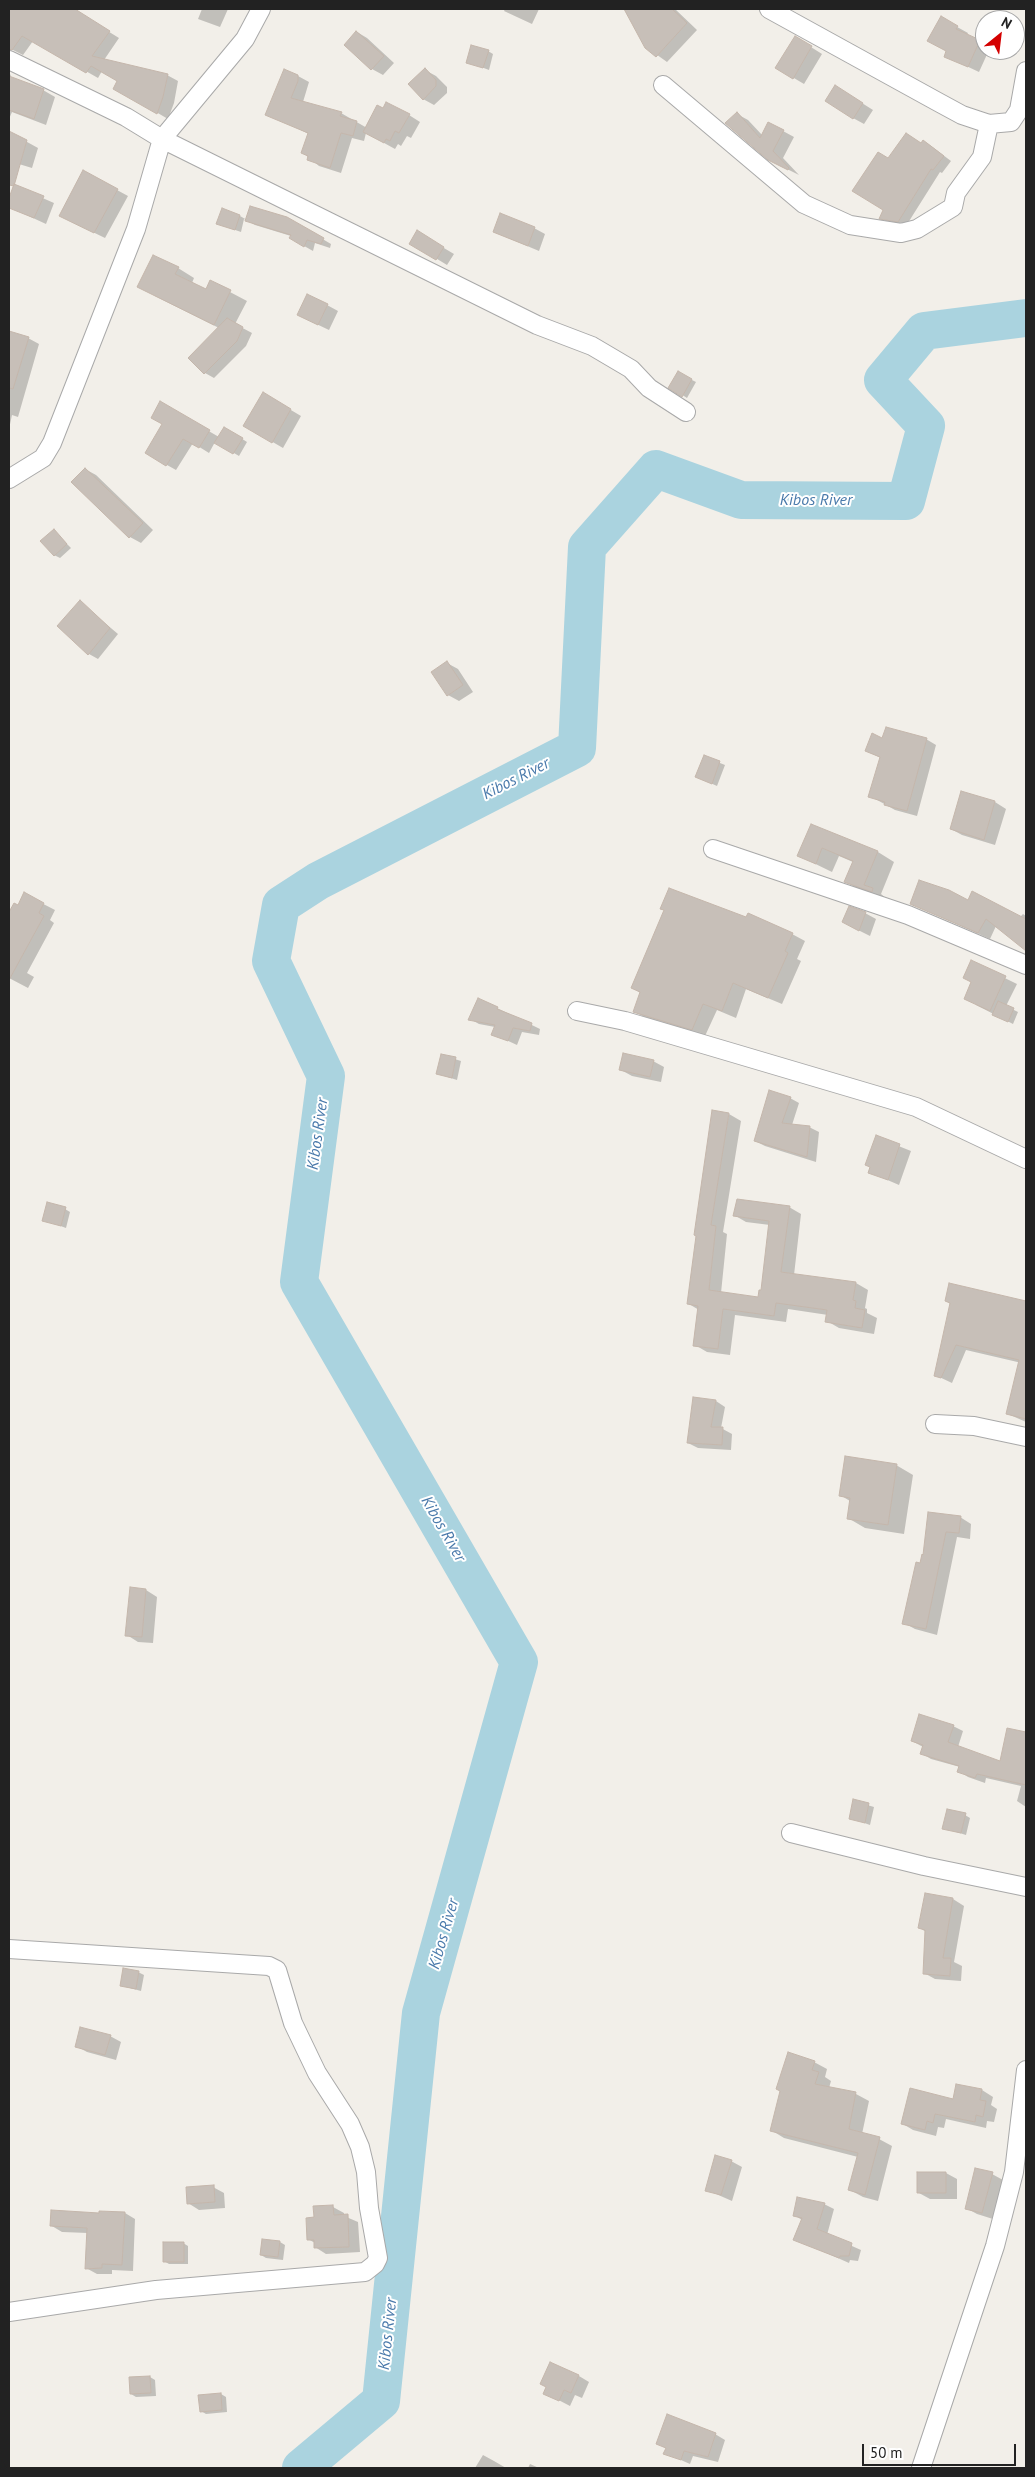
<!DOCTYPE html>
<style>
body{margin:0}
#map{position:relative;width:1035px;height:2477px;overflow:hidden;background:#f2efe9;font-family:"PT Sans",sans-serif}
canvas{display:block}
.frame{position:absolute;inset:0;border:10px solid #222;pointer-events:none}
.north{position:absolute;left:975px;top:10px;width:50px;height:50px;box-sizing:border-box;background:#fff;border:1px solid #a7a7a7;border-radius:50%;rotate:29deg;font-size:14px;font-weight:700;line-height:20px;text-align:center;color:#222}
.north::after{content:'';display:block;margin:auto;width:18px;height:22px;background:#d40000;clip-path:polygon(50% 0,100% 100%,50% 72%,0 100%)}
.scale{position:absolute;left:862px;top:2444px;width:154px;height:22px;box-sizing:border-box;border:2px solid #222;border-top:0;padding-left:6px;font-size:15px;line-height:18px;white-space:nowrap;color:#222;-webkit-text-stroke:4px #fff;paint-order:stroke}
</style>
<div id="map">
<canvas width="1035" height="2477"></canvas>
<div class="frame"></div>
<div class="north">N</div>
<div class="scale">50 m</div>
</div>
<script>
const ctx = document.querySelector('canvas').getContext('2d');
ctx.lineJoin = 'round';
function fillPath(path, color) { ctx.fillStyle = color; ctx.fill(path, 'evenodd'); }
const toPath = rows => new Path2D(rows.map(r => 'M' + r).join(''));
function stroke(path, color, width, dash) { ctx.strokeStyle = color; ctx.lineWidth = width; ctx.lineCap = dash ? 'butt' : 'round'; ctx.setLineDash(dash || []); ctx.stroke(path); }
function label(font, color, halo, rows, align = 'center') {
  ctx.font = font + ' "PT Sans",sans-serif'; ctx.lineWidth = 4; ctx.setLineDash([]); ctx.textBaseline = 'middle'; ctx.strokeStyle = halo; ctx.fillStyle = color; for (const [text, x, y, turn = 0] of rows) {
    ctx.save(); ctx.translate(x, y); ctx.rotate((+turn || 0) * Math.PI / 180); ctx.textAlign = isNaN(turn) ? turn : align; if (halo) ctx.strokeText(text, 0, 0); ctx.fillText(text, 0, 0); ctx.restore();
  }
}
fillPath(toPath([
 [9,9,72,9,119,38,104,60,167,75,178,81,174,103,168,119,115,88,119,80,102,71,98,78,33,41,23,55,9,48],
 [202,9,228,9,220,27,198,19],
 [505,9,539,9,532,24,504,11],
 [626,9,675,9,697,30,667,62,646,47],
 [941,18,968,33,967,35,985,44,985,50,989,50,979,72,945,56,947,51],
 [357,32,367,38,394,63,383,75,372,69,346,45],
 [795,37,822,54,804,84,777,68],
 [488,51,493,54,489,70,468,62],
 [425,70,436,76,447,87,447,93,434,105,423,99],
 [9,74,11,75,9,78,43,90,55,97,46,125,12,112,9,119],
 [298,76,309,82,303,102,341,113,367,128,409,115,420,122,411,138,407,136,401,146,398,144,395,149,366,133,364,141,352,138,341,173,319,166,303,153,309,134,267,114],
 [846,93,873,110,864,124,853,118],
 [737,114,748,120,763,136,783,131,794,137,783,158,799,175,781,166],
 [9,132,38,148,32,168,9,161],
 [907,134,922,144,923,141,931,146,951,161,942,173,940,172,906,226,889,223,881,218,884,210,889,160],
 [15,186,54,203,46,224,9,207],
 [117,190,128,196,105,238,72,222],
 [240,216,247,220,287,218,331,244,330,248,315,243,313,251,290,238,291,236,255,225,244,219,241,232,218,224],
 [534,228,545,234,539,251,494,232],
 [417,232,454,254,447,265,411,243],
 [178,268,194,278,192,283,206,291,211,282,247,301,235,324,252,333,246,346,214,378,205,373,219,328,155,296],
 [327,305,338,311,329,330,310,321],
 [9,332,28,338,39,344,18,417,12,415,9,429],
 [678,373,696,382,687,398,670,387],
 [264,394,301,416,283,448,245,426],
 [160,403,219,437,225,428,247,442,239,456,215,442,209,453,193,443,176,470,167,465],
 [85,469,96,475,153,530,141,543,130,537],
 [54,531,71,548,60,558,54,555],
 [80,602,118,634,98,659,89,654,59,626],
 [447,663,458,669,473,692,459,701,448,695],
 [883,739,926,739,936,745,917,816,895,810,870,796,881,758,866,751],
 [705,757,725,765,717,786,697,777],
 [962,792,995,802,1006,809,995,845,962,835,951,829],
 [811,825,878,852,894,862,881,894,888,900,862,891,846,882,853,862,839,856,832,872,799,856],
 [24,894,55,910,50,920,54,923,27,973,34,977,28,988,9,978,9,915,14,905,18,906],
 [968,902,1020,917,1023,914,1026,916,1026,950,996,926,990,939,912,904],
 [865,913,876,919,870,936,854,928],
 [747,919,792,934,805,941,797,959,801,961,782,1004,746,989,736,1018,717,1010,705,1036,648,1019,635,1012,641,993,632,988],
 [972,962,1017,984,1006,1006,1018,1012,1013,1024,976,1005],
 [497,1008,540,1029,539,1035,522,1032,517,1045,493,1034,495,1027,479,1024,470,1019],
 [442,1055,461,1061,457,1080,438,1074],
 [653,1061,664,1067,661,1082,632,1076,621,1070],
 [790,1098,799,1103,792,1125,809,1127,819,1132,816,1162,765,1146,755,1141],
 [729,1114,741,1121,723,1232,727,1234,721,1293,759,1298,762,1291,770,1225,746,1222,734,1215,789,1207,801,1214,794,1275,856,1283,868,1290,865,1308,867,1309,867,1313,877,1318,874,1334,839,1328,827,1321,828,1315,788,1309,786,1322,735,1315,730,1355,707,1352,695,1345,699,1310,689,1304],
 [876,1137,911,1151,899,1185,869,1172],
 [65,1209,70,1212,66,1228,44,1220],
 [950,1285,1026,1302,1026,1364,966,1350,952,1383,935,1375,951,1304,946,1301],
 [1016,1376,1026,1379,1026,1422,1008,1414],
 [716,1401,725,1407,721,1428,732,1434,731,1450,698,1448,688,1443],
 [896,1465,913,1475,904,1534,865,1528,848,1518,850,1501,840,1495],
 [929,1513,960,1517,971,1524,970,1539,957,1537,937,1635,915,1629,904,1623,925,1556],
 [146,1590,157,1597,153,1643,138,1642,127,1635],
 [953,1726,963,1731,958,1747,1001,1763,1008,1729,1026,1733,1026,1807,1017,1801,1021,1786,986,1778,985,1783,968,1777,959,1771,960,1767,931,1759,921,1753,923,1747,912,1741],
 [854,1801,874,1807,870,1825,850,1818],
 [965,1815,970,1818,966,1835,943,1828],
 [953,1899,964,1906,954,1962,962,1966,961,1981,935,1979,924,1973,926,1932,920,1928],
 [138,1972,144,1975,141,1991,122,1986],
 [110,2036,121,2042,116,2060,87,2052,76,2046],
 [814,2062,827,2069,825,2077,831,2081,829,2088,856,2094,869,2101,862,2134,879,2139,892,2146,878,2201,863,2197,850,2190,858,2157,784,2138,771,2130],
 [982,2090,993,2097,991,2105,997,2109,994,2122,987,2121,986,2128,946,2119,944,2128,938,2127,936,2136,913,2130,903,2124],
 [731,2161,742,2167,732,2201,707,2190],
 [946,2173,957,2179,957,2199,930,2199,919,2193],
 [992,2174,1003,2180,993,2219,977,2214,966,2208],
 [213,2187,224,2193,225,2208,199,2210,188,2203],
 [824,2204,834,2209,827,2235,861,2250,858,2261,850,2260,849,2263,795,2239,802,2220,794,2215],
 [333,2207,344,2213,344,2216,358,2222,360,2252,326,2254,315,2247,315,2243,308,2239,315,2219],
 [125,2213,135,2219,133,2271,112,2270,112,2274,97,2274,86,2268,88,2233,62,2232,52,2226,101,2214],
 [280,2242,285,2245,283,2260,266,2258,261,2255],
 [183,2243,188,2246,188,2264,169,2264,164,2261],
 [579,2376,589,2382,582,2398,575,2395,570,2406,545,2393],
 [150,2377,155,2380,156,2396,136,2397,131,2394,130,2378],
 [221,2394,226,2397,227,2412,206,2414,201,2411],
 [715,2434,725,2440,718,2462,693,2456,690,2464,665,2453,667,2449,658,2444],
 [483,2455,494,2461,506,2468,475,2468],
 [530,2464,539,2468,528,2468]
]), '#0003');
stroke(toPath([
 [301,2468,381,2401,421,2013,519,1662,299,1282,326,1076,271,961,281,905,318,881,577,748,587,547,656,469,741,500,906,501,926,426,883,380,924,331,1026,318]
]), '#aad3df', 38);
const building = toPath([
 [9,9,75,9,110,31,92,56,168,74,163,97,157,114,113,89,117,81,91,66,86,73,22,36,12,50,9,49,9,9],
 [624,9,672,9,687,23,656,57,645,48,624,9],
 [941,16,958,26,956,29,980,40,968,67,944,57,946,51,927,41,941,16],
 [356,31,384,56,371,70,344,45,356,31],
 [795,36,812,46,793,79,775,68,795,36],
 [471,45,489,50,483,68,466,63,471,45],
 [425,68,436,80,436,86,423,100,408,84,425,68],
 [284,69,298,75,298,81,291,98,342,112,340,116,357,121,353,136,341,133,330,168,307,160,308,156,301,153,308,133,265,115,284,69],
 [9,76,44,89,34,119,9,110,9,76],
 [835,85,863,103,853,119,825,101,835,85],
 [386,102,410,114,399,133,395,131,390,141,386,139,384,143,363,132,377,105,383,108,386,102],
 [737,112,760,138,768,122,784,130,773,151,789,168,788,170,768,160,725,123,737,112],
 [9,131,27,140,14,186,9,185,9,131],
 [906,133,921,143,923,140,944,156,933,170,931,169,898,222,879,219,883,210,852,191,878,152,888,158,906,133],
 [83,170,118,189,94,233,59,216,83,170],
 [14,184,44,196,34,218,9,208,9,198,14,184],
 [250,206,287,217,324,238,321,244,307,240,304,247,289,238,291,235,245,221,250,206],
 [222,208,240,215,235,230,216,224,222,208],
 [500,213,535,227,528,246,493,232,500,213],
 [417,230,444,247,436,260,409,244,417,230],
 [153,255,179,267,175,274,206,289,210,280,231,290,214,325,137,287,153,255],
 [307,294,328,304,318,325,297,315,307,294],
 [227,318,243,327,237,341,204,374,188,358,227,318],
 [9,331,29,337,13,389,9,388,9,331],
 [678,371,692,379,682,397,668,388,678,371],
 [263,392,291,409,272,443,243,426,263,392],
 [160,401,210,430,199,448,183,439,166,466,145,453,162,424,151,418,160,401],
 [224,427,243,438,233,454,214,443,224,427],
 [85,468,143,523,129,538,71,482,85,468],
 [54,529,67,544,54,556,40,541,54,529],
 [80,600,110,628,88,655,57,626,80,600],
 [447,661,463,685,447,696,431,672,447,661],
 [886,727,927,738,907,811,884,805,885,802,868,797,880,757,865,751,872,733,882,738,886,727],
 [704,755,720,761,712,784,695,777,704,755],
 [961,791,995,801,984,840,950,829,961,791],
 [811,824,878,851,864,885,873,888,872,892,844,882,853,861,822,848,816,864,797,856,811,824],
 [919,880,949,890,968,900,972,891,1026,919,1026,951,986,919,978,933,910,904,919,880],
 [669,888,746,917,748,913,793,933,785,951,788,953,768,998,733,983,722,1011,703,1004,692,1030,633,1012,640,992,631,988,664,910,660,909,669,888],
 [24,892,44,903,39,913,44,916,9,980,9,912,14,903,18,905,24,892],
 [849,906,866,912,859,931,842,922,849,906],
 [971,960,1006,976,990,1011,964,999,971,982,963,978,971,960],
 [478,998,498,1007,497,1009,532,1023,530,1031,513,1028,508,1041,491,1035,495,1025,468,1020,478,998],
 [998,1001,1014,1008,1008,1022,992,1015,998,1001],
 [623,1053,654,1060,650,1077,619,1070,623,1053],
 [441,1054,456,1057,452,1078,436,1074,441,1054],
 [769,1090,791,1097,782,1123,810,1126,807,1157,754,1141,769,1090],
 [712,1110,729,1113,711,1225,716,1226,709,1290,758,1297,759,1290,761,1290,769,1221,733,1216,737,1199,790,1206,781,1272,856,1282,853,1300,856,1301,855,1308,865,1310,862,1328,825,1322,827,1310,776,1303,774,1316,723,1309,718,1349,693,1346,698,1306,687,1304,696,1236,694,1235,712,1110],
 [876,1135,900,1144,888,1180,868,1173,870,1167,865,1165,876,1135],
 [47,1202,66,1207,61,1226,42,1221,47,1202],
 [949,1283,1026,1301,1026,1419,1006,1414,1019,1360,956,1345,941,1378,934,1376,950,1303,945,1301,949,1283],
 [693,1397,716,1400,711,1427,723,1427,722,1445,687,1443,693,1397],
 [845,1456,897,1464,888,1525,847,1519,850,1498,839,1496,845,1456],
 [928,1512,961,1516,959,1533,946,1532,926,1629,902,1624,916,1562,920,1563,922,1554,923,1555,928,1512],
 [130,1587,146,1589,142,1637,125,1636,130,1587],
 [919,1714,954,1725,948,1742,1000,1761,1007,1728,1026,1732,1026,1785,977,1774,975,1778,957,1772,959,1766,920,1754,923,1745,911,1741,919,1714],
 [853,1799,869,1803,865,1823,849,1819,853,1799],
 [947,1809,966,1813,961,1833,942,1829,947,1809],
 [925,1893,953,1898,943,1958,951,1958,950,1976,923,1974,925,1930,918,1928,925,1893],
 [123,1968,139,1971,136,1989,120,1986,123,1968],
 [80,2027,111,2035,105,2055,75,2047,80,2027],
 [788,2052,815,2061,812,2070,819,2072,815,2084,856,2092,849,2129,880,2137,865,2195,848,2190,858,2153,770,2131,780,2091,776,2089,788,2052],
 [956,2084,982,2089,980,2100,986,2101,983,2117,976,2115,975,2122,935,2114,933,2123,927,2121,925,2130,901,2124,910,2088,953,2099,956,2084],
 [715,2155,732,2160,721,2195,705,2191,715,2155],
 [975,2168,993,2172,982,2213,965,2209,975,2168],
 [917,2172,946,2172,946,2193,917,2193,917,2172],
 [214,2185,215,2202,187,2204,186,2187,214,2185],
 [797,2197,825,2203,817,2229,852,2243,849,2256,840,2256,839,2258,793,2240,802,2218,793,2216,797,2197],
 [333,2205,334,2215,348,2214,349,2247,314,2248,314,2240,307,2240,306,2218,314,2217,313,2206,333,2205],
 [51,2210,99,2213,99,2211,125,2212,122,2265,102,2264,102,2268,85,2269,87,2228,50,2226,51,2210],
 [262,2239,280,2241,278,2257,260,2255,262,2239],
 [163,2242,184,2242,184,2262,163,2262,163,2242],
 [550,2362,579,2375,571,2393,564,2390,559,2401,543,2394,546,2387,540,2384,550,2362],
 [150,2376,151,2393,130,2394,129,2377,150,2376],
 [221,2393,222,2410,200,2412,198,2395,221,2393],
 [667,2414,716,2433,708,2457,684,2451,681,2460,663,2454,666,2448,656,2444,667,2414]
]);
fillPath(building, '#c7bfb8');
stroke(building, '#c4b6ab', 1);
const street = toPath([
 [769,9,938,102,962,115,989,124],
 [9,60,126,117,162,139,537,325,592,346,631,369,649,388,686,412],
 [663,85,804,204,850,225,901,233,917,229,953,207,956,193,982,157,989,124,1011,122,1019,110,1026,71],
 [9,479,43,458,52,443,136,229,162,139,245,39,261,9],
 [713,849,908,915,1026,965],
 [577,1011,625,1021,916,1107,1026,1159],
 [935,1424,974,1426,1026,1437],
 [791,1833,924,1866,1026,1887],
 [9,1949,269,1966,277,1970,293,2023,317,2073,350,2124,360,2147,366,2172,369,2208,378,2258,375,2264,365,2272,156,2290,9,2312],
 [921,2468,995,2246,1014,2172,1026,2070]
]);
stroke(street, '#a9a9a9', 20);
stroke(street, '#fff', 18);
label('italic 16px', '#4a7aab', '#fff', [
 ["Kibos River",816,500],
 ["Kibos River",516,779,-27],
 ["Kibos River",318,1134,-82],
 ["Kibos River",443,1529,60],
 ["Kibos River",444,1934,-74],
 ["Kibos River",388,2334,-84]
]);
</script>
